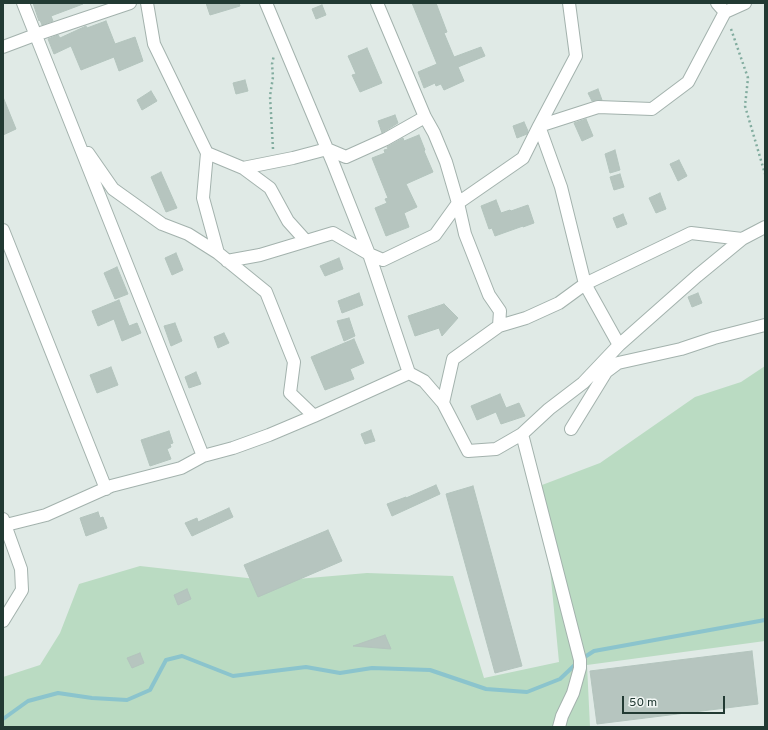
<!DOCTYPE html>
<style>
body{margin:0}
#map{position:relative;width:768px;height:730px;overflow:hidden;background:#e0eae6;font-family:Overpass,sans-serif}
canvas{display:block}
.frame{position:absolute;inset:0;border:4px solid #223a33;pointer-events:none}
.scale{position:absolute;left:622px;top:696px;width:103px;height:18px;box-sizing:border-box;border:2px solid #223a33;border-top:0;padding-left:5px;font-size:12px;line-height:14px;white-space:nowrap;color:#223a33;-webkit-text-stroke:3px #f1f7f4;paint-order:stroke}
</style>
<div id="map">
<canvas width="768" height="730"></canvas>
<div class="frame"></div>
<div class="scale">50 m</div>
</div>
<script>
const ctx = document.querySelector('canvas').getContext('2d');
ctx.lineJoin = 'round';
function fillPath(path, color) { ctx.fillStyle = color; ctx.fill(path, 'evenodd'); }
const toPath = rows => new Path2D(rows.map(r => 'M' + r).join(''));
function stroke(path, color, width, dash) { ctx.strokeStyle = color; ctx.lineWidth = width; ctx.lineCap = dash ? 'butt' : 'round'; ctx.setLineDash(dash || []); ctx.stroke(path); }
fillPath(toPath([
 [765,366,765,641,587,665,590,727,3,727,3,677,40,665,60,633,79,584,140,566,274,581,367,573,453,576,484,678,559,662,542,485,600,463,695,397,741,382]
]), '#badbc2');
stroke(toPath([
 [3,719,28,701,58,693,92,698,127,700,150,690,166,660,182,656,233,676,306,667,340,673,372,668,430,670,486,689,527,692,560,679,580,660,594,651,765,620]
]), '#8bc4cd', 4);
const building = toPath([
 [33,3,83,3,83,4,51,16,53,21,42,25,40,20,39,21,33,3],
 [206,3,239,3,240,6,210,15,206,3],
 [412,3,436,3,447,32,444,33,454,57,481,47,485,56,458,67,464,81,444,90,441,84,436,86,435,83,424,88,418,72,437,64,412,3],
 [322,5,326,15,316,19,312,9,322,5],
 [106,21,115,44,135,37,143,61,119,71,114,57,81,70,71,46,54,54,48,39,58,35,60,38,86,26,87,28,106,21],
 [367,48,382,83,360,92,352,75,356,74,348,56,367,48],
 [245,80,248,91,236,94,233,83,245,80],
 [598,89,602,100,596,100,592,101,588,93,598,89],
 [151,91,157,101,142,110,137,100,151,91],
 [3,97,16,129,3,135,3,97],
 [395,115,398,123,382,133,378,121,395,115],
 [586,119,593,136,582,141,574,123,586,119],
 [524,122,528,131,527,134,517,138,513,126,524,122],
 [419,135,425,150,424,151,433,172,406,184,417,207,404,213,409,227,386,236,375,208,387,203,385,199,388,198,372,158,385,153,384,150,388,149,387,147,403,138,404,141,419,135],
 [615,150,620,170,610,173,605,154,615,150],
 [679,160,687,176,678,181,670,164,679,160],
 [161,172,177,208,166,212,151,177,161,172],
 [620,174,624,187,614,190,610,177,620,174],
 [660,193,666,209,656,213,649,198,660,193],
 [496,200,501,213,510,210,511,211,528,205,534,223,523,227,523,226,495,236,492,228,489,229,481,206,496,200],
 [623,214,627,224,617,228,613,218,623,214],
 [176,253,183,270,172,275,165,258,176,253],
 [339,258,343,269,325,276,320,266,339,258],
 [117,267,128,294,115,299,104,273,117,267],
 [359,293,363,305,342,313,338,301,359,293],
 [698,293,702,303,692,307,688,297,698,293],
 [119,300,129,326,137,323,141,333,122,341,114,319,98,326,92,311,119,300],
 [444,304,458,318,442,336,439,328,415,336,408,316,444,304],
 [349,318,355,336,344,341,337,321,349,318],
 [175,323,182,341,171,346,164,326,175,323],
 [224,333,229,343,218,348,214,337,224,333],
 [354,339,364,363,350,369,354,379,325,390,311,357,354,339],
 [111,367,118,385,97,393,90,375,111,367],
 [196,372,201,384,189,388,185,377,196,372],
 [500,394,506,408,519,403,525,416,501,424,496,412,477,420,471,406,500,394],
 [371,430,375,441,365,444,361,434,371,430],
 [169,431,173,443,170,444,171,447,167,449,171,459,150,466,141,440,169,431],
 [436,485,440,494,392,516,387,504,406,497,406,498,436,485],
 [473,486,522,666,495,673,446,494,473,486],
 [229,508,233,517,192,536,185,523,197,518,198,522,229,508],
 [98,512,100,518,103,517,107,528,86,536,80,518,98,512],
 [328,530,342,561,258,597,244,565,328,530],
 [187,589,191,599,178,605,174,595,187,589],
 [385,635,391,649,353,646,385,635],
 [752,651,758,704,597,724,590,671,752,651],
 [140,653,144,663,132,668,127,658,140,653]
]);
fillPath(building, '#b6c5bf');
stroke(building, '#b3c4bd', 1);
const minor = toPath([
 [23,3,203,456],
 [147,3,154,44,207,153,203,198,218,253,266,292,294,362,290,393,314,416,409,373,424,381,443,403,468,451,496,449,522,434,549,409,583,383,619,345,697,276,742,239,765,227],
 [266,3,333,163,369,254,409,373],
 [377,3,425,117,434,133,446,162,458,203,465,234,489,295,500,311,499,326,453,359,443,403],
 [569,3,576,56,539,126,561,187,585,284,619,345],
 [717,3,725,12],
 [3,47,35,35,130,3],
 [88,153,113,189,162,224,188,234,218,253],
 [207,153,243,168,270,188,288,221,306,241],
 [243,168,293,158,327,149,346,157,386,139,425,117],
 [3,230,106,489],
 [227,261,260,255,333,233,369,254,383,260,435,235,458,203,523,158,539,126,598,107,652,109,688,82,725,12,745,3],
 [499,326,526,318,559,303,585,284,691,233,742,239],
 [571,429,606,372,618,363,681,349,714,338,765,325],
 [522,434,580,660,580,668,573,693,562,716,559,727],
 [6,525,46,515,111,486,181,468,203,456,233,448,269,435,314,416],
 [3,621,22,590,21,569,3,519]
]);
stroke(minor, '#a3b2ad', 14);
stroke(toPath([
 [731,29,748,78,745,106,765,174],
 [273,149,270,96,273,77,272,64,274,55]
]), '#82ac9f', 2.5, [2, 3]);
stroke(minor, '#fff', 12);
</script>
